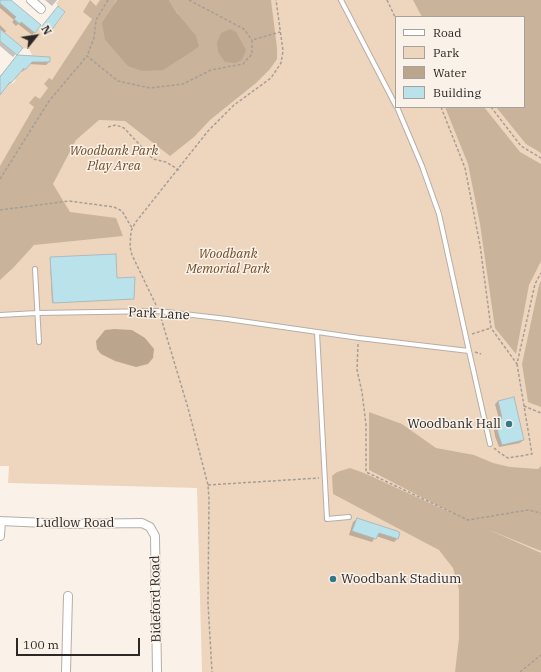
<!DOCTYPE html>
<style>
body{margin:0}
#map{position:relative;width:541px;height:672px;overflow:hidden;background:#faf1e9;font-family:"IBM Plex Serif",serif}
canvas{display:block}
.legend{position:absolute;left:395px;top:16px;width:130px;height:92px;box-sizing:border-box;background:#faf1e9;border:1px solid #a7a19b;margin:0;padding:5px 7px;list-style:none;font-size:12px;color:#2b2825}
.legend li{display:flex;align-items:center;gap:8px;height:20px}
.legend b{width:20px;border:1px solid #a7a19b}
.north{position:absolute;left:16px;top:16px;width:40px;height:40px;-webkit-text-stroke:3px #faf1e9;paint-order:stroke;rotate:60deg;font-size:11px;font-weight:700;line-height:16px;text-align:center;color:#2b2825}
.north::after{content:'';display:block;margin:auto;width:14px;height:18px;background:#2b2825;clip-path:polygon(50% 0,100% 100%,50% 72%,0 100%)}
.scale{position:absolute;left:16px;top:638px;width:124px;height:18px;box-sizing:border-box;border:2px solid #2b2825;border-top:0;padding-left:5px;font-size:12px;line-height:14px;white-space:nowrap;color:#2b2825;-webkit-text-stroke:3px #faf1e9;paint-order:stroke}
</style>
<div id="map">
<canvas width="541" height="672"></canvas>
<ul class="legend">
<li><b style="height:5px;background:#fff"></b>Road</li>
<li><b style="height:11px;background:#eed6be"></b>Park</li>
<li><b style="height:11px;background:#bca58d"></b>Water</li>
<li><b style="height:11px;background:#bae2eb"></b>Building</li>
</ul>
<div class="north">N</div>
<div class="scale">100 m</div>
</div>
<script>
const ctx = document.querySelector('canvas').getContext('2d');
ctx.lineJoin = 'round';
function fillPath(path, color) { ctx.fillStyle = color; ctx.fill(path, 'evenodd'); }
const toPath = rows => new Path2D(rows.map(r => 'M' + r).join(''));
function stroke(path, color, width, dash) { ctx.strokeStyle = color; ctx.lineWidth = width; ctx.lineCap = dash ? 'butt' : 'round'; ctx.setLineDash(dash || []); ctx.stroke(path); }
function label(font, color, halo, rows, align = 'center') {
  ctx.font = font + ' "IBM Plex Serif",serif'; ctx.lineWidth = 3; ctx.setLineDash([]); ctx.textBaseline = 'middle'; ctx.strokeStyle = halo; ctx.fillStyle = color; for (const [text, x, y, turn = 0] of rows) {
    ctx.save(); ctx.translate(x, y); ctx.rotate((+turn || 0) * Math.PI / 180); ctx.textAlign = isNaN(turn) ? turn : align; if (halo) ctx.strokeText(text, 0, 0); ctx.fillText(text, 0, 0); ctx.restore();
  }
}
fillPath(toPath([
 [59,0,541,0,541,672,202,672,197,488,8,483,9,466,0,466,0,95,9,81,12,84,16,80,12,77,21,72,23,69,21,66,25,70,27,58,23,55,32,55,29,49,23,48,0,29,0,5,1,4,18,19,16,21,19,24,22,21,35,33,38,29,36,27,39,24,50,32,65,13,56,3],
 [396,17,524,17,524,107,396,107]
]), '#eed6be');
fillPath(toPath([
 [90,0,96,6,100,0,117,0,115,2,105,40,116,52,189,53,199,47,169,0,271,0,277,48,277,59,270,69,256,83,210,120,194,137,170,156,125,121,99,120,76,140,53,184,70,212,116,218,123,236,34,245,14,267,0,280,0,166,34,107,29,103,35,96,40,99,48,88,44,84,49,78,52,80,92,19,83,12],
 [413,0,541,0,541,153,526,144,496,107,524,107,524,17,422,17],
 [445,107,484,107,520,152,541,164,541,261,529,285,516,354,495,328,480,224,468,164],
 [541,281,541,407,528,402,522,364,539,285],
 [369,412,402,424,436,448,474,455,493,463,510,467,538,469,541,466,541,551,487,529,541,553,541,672,455,672,459,638,459,589,453,568,439,550,333,494,332,476,337,472,350,468,364,473,456,515,369,470]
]), '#cab39b');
fillPath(toPath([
 [117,0,169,0,177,13,196,36,199,47,163,70,142,71,128,66,105,40,102,23],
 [230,29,236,32,246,50,242,60,235,63,225,62,218,52,217,43,221,33],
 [114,329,132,330,145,338,154,349,153,358,148,364,136,367,115,361,101,354,97,349,96,341,105,330]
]), '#bca58d');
fillPath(toPath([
 [0,0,9,0,40,26,32,35,18,24,16,26,12,22,14,20,0,8],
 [45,0,57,0,52,6],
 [56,11,64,13,46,34,40,29],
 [0,25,6,31,4,34,21,48,13,57,0,46],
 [14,59,49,62,46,65,29,64,22,72,21,71,8,85,6,84,0,92,0,76],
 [51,258,116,279,133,298,132,299,52,303,50,260],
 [514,398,523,440,520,443,499,447,495,436,493,423,499,419,495,404,498,401],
 [357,519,399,534,397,539,394,542,376,536,372,542,349,535,353,522]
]), '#0003');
const building = toPath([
 [0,0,11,0,41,25,35,33,21,22,20,24,14,19,16,17,0,3,0,0],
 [58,6,65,12,50,32,42,26,58,6],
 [0,29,23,48,17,55,0,41,0,29],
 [17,55,50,57,50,62,32,62,25,70,24,68,11,83,10,82,0,95,0,77,17,55],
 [116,254,117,278,135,277,134,299,53,303,50,257,116,254],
 [514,397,524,440,502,445,498,433,496,419,502,418,498,401,514,397],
 [357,518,397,531,400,533,398,539,379,533,376,539,352,531,357,518]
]);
fillPath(building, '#bae2eb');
stroke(building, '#aebabd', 1);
const lane = toPath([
 [341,0,396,106],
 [35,269,39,342],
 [0,315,37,313,158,311,227,319,359,338,469,351,439,214,422,166,397,107],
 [317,332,327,519,349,517],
 [469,351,490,444]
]);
const street = toPath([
 [31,0,41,9],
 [0,521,69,524,142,523,150,527,155,536,157,672],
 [0,536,1,521],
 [66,672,68,596]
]);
stroke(lane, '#b6aea7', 6);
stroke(street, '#b6aea7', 10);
stroke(toPath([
 [108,0,96,20,94,38,87,56,118,81,150,88,183,84,211,70,243,64,252,54,252,40,280,32],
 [189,0,244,29,252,40],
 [387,0,396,19],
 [441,107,465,168,480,245,491,328,517,364,535,284,541,273],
 [491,107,521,146,541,158],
 [108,127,116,125,124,128,153,159,166,162,179,170],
 [0,179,49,101,87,56],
 [0,210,69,201,114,207,122,211,132,228],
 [156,305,132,255,130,247,131,231,135,223,208,131,234,105,271,78,281,63,283,51,276,0],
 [161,318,188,408,208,485,209,499,208,603,212,672],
 [472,334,491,328],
 [358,344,357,370,362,392,366,425,366,472,468,520,528,510,541,513],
 [475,352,481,354],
 [517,364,524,406],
 [494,448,500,453,508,458,532,454,524,406,541,413],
 [208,485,319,478],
 [520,672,541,655]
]), '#a59e98', 1.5, [3, 2]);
stroke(lane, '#fff', 4);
stroke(street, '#fff', 8);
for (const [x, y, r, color] of [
 [509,424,4,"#337887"],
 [333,579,4,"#337887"]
]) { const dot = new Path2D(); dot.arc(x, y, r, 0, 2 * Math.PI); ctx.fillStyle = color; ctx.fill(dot); stroke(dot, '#faf1e9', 1.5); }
label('italic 13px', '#714e26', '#faf1e9', [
 ["Woodbank Park",114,151],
 ["Play Area",114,166],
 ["Woodbank",228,254],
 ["Memorial Park",228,269]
]);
label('13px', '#2b2825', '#faf1e9', [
 ["Park Lane",159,314,3],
 ["Ludlow Road",75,523],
 ["Bideford Road",156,599,-91]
]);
label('13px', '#2b2825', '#faf1e9', [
 ["Woodbank Hall",501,424],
 ["Woodbank Stadium",341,579,"left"]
], 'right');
</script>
